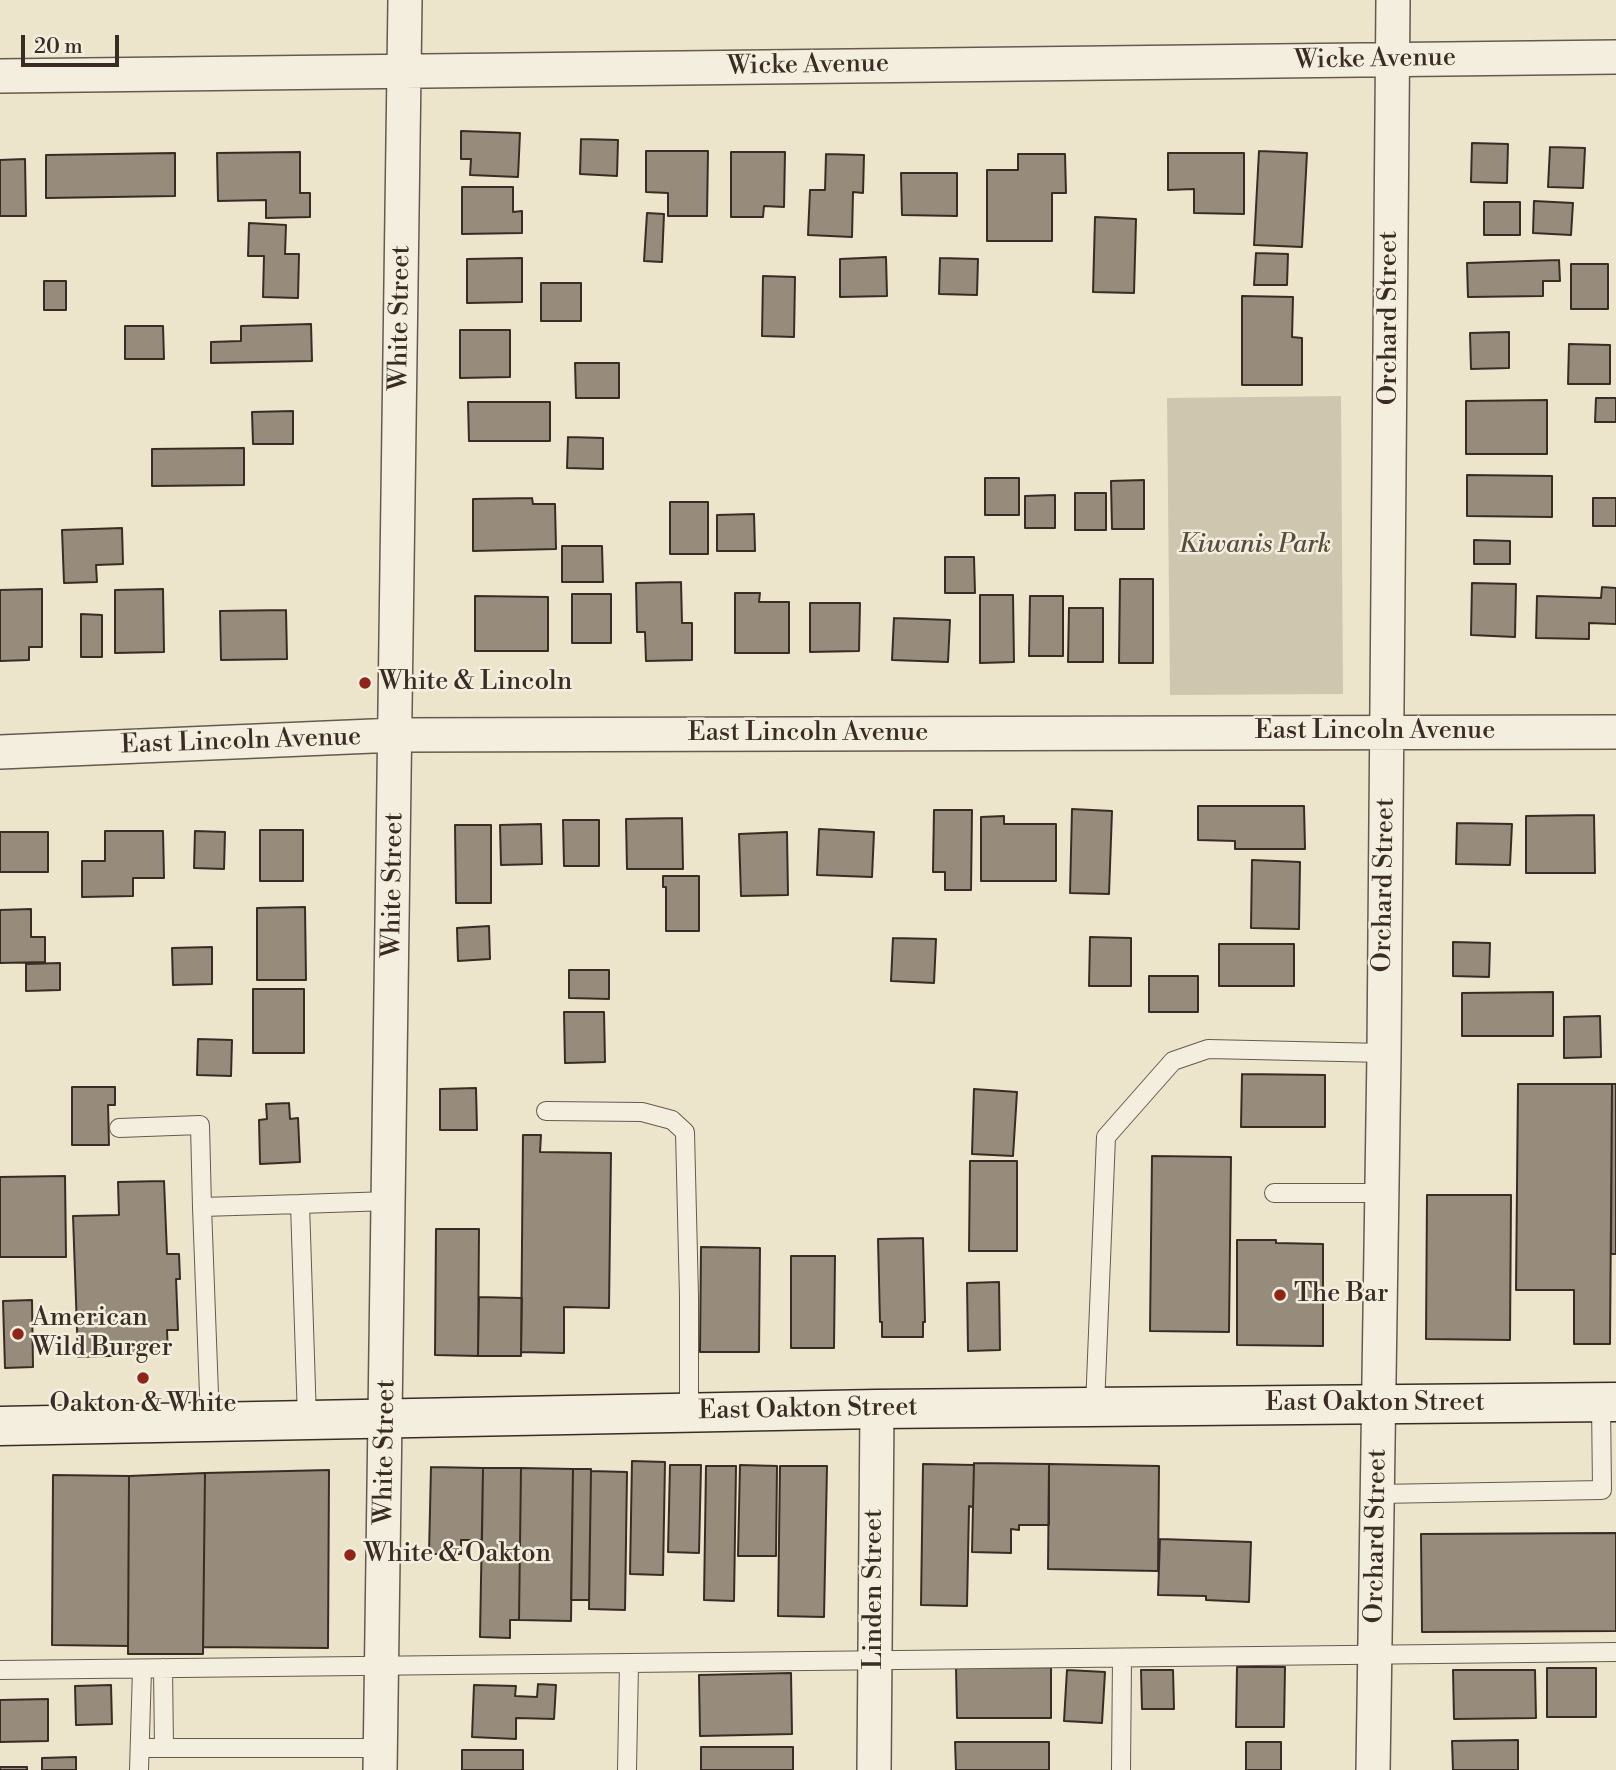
<!DOCTYPE html>
<style>
body{margin:0}
#map{position:relative;width:1616px;height:1770px;overflow:hidden;background:#ece5cb;font-family:"Libre Bodoni",serif}
canvas{display:block}
.scale{position:absolute;left:21px;top:35px;width:98px;height:32px;box-sizing:border-box;border:4px solid #3a2c24;border-top:0;padding-left:9px;font-size:21px;line-height:24px;white-space:nowrap;color:#3a2c24;-webkit-text-stroke:5px #f3eedd;paint-order:stroke}
</style>
<div id="map">
<canvas width="1616" height="1770"></canvas>
<div class="scale">20 m</div>
</div>
<script>
const ctx = document.querySelector('canvas').getContext('2d');
ctx.lineJoin = 'round';
function fillPath(path, color) { ctx.fillStyle = color; ctx.fill(path, 'evenodd'); }
const toPath = rows => new Path2D(rows.map(r => 'M' + r).join(''));
function stroke(path, color, width, dash) { ctx.strokeStyle = color; ctx.lineWidth = width; ctx.lineCap = dash ? 'butt' : 'round'; ctx.setLineDash(dash || []); ctx.stroke(path); }
function label(font, color, halo, rows, align = 'center') {
  ctx.font = font + ' "Libre Bodoni",serif'; ctx.lineWidth = 5; ctx.setLineDash([]); ctx.textBaseline = 'middle'; ctx.strokeStyle = halo; ctx.fillStyle = color; for (const [text, x, y, turn = 0] of rows) {
    ctx.save(); ctx.translate(x, y); ctx.rotate((+turn || 0) * Math.PI / 180); ctx.textAlign = isNaN(turn) ? turn : align; if (halo) ctx.strokeText(text, 0, 0); ctx.fillText(text, 0, 0); ctx.restore();
  }
}
fillPath(toPath([
 [1341,396,1343,694,1170,695,1167,398]
]), '#cec6af');
const building = toPath([
 [461,131,520,133,518,177,470,175,471,159,461,159,461,131],
 [581,139,618,140,617,176,580,174,581,139],
 [1472,143,1508,144,1507,183,1471,182,1472,143],
 [1550,147,1585,148,1583,188,1548,187,1550,147],
 [646,151,708,151,707,216,668,216,668,193,646,192,646,151],
 [1259,151,1307,153,1302,247,1254,245,1259,151],
 [300,152,300,193,310,193,310,217,266,218,266,200,218,201,217,153,300,152],
 [731,152,785,152,784,207,764,206,763,217,731,217,731,152],
 [175,153,175,196,46,198,46,155,175,153],
 [1168,153,1244,153,1244,214,1194,213,1194,189,1168,190,1168,153],
 [826,154,864,155,863,193,853,192,852,237,808,235,810,190,825,190,826,154],
 [1018,154,1065,154,1066,193,1052,193,1052,241,987,241,987,170,1018,170,1018,154],
 [25,159,26,216,0,216,0,160,25,159],
 [901,173,957,173,957,216,902,215,901,173],
 [462,187,513,187,513,212,522,211,522,233,462,234,462,187],
 [1534,201,1573,203,1571,235,1533,233,1534,201],
 [1484,202,1520,202,1520,235,1484,235,1484,202],
 [647,213,664,214,662,262,644,261,647,213],
 [1095,217,1136,219,1134,293,1093,292,1095,217],
 [249,223,286,225,285,254,299,254,298,298,263,297,264,256,248,256,249,223],
 [1256,253,1288,254,1287,285,1254,285,1256,253],
 [886,257,887,296,840,297,840,259,886,257],
 [522,258,522,302,467,303,467,259,522,258],
 [940,258,978,259,977,295,939,294,940,258],
 [1559,260,1560,281,1543,281,1543,296,1468,297,1467,263,1559,260],
 [1571,264,1608,264,1608,309,1571,309,1571,264],
 [763,276,795,277,794,337,762,336,763,276],
 [44,281,66,281,66,310,44,310,44,281],
 [541,283,581,283,581,321,541,321,541,283],
 [1242,296,1293,297,1292,337,1302,338,1302,385,1242,385,1242,296],
 [311,324,312,361,211,363,211,342,241,341,241,326,311,324],
 [125,326,163,326,164,359,125,359,125,326],
 [460,330,510,330,510,377,460,378,460,330],
 [1509,332,1509,368,1471,369,1470,333,1509,332],
 [1569,344,1610,345,1610,384,1568,384,1569,344],
 [575,363,619,363,619,398,576,398,575,363],
 [1596,398,1616,398,1616,422,1595,422,1596,398],
 [1547,400,1547,454,1466,454,1466,401,1547,400],
 [468,402,550,402,550,441,469,441,468,402],
 [293,411,293,444,253,444,252,412,293,411],
 [568,437,603,438,603,469,567,468,568,437],
 [244,448,244,485,152,486,152,449,244,448],
 [1467,475,1552,476,1552,517,1467,516,1467,475],
 [985,478,1019,478,1019,515,985,515,985,478],
 [1144,480,1144,529,1112,529,1111,481,1144,480],
 [1075,493,1106,493,1106,530,1075,530,1075,493],
 [1055,495,1055,528,1025,528,1025,496,1055,495],
 [532,498,533,504,555,504,556,549,473,551,473,499,532,498],
 [1593,498,1616,498,1616,526,1593,526,1593,498],
 [670,502,708,502,708,554,670,554,670,502],
 [754,514,755,551,717,551,717,515,754,514],
 [122,528,123,564,96,565,97,582,64,583,62,530,122,528],
 [1474,540,1510,541,1510,564,1474,564,1474,540],
 [562,546,602,546,603,582,562,582,562,546],
 [945,557,974,557,975,593,945,593,945,557],
 [1120,579,1153,579,1153,663,1119,663,1120,579],
 [681,582,682,623,692,623,692,660,646,661,645,632,637,632,636,583,681,582],
 [1472,583,1516,584,1515,637,1471,635,1472,583],
 [1602,587,1616,588,1616,624,1589,623,1589,639,1536,638,1537,596,1601,598,1602,587],
 [42,589,42,647,29,647,29,660,0,661,0,590,42,589],
 [163,589,164,652,115,653,115,590,163,589],
 [735,593,760,593,759,602,789,602,789,653,735,653,735,593],
 [572,594,611,594,611,643,572,643,572,594],
 [980,595,1013,595,1014,662,980,663,980,595],
 [475,596,548,597,548,651,475,651,475,596],
 [1030,596,1063,596,1063,656,1029,656,1030,596],
 [810,603,860,603,859,651,810,652,810,603],
 [1069,608,1103,608,1103,662,1068,662,1069,608],
 [286,610,287,659,221,660,220,611,286,610],
 [81,614,102,615,102,657,81,657,81,614],
 [894,618,950,620,948,662,892,660,894,618],
 [1198,806,1304,806,1305,849,1235,849,1235,841,1198,840,1198,806],
 [1072,809,1112,811,1109,894,1070,893,1072,809],
 [934,810,972,810,971,890,945,890,945,872,933,872,934,810],
 [1594,815,1595,873,1526,873,1526,816,1594,815],
 [1004,816,1004,824,1056,824,1056,881,981,881,981,817,1004,816],
 [682,818,683,869,627,869,626,819,682,818],
 [563,820,599,820,599,866,564,866,563,820],
 [1457,823,1512,824,1510,865,1456,864,1457,823],
 [541,824,542,864,501,865,500,825,541,824],
 [455,825,491,825,491,903,456,903,455,825],
 [819,829,874,832,872,877,817,875,819,829],
 [260,830,303,830,303,881,260,881,260,830],
 [105,831,163,831,164,878,133,878,133,896,82,897,82,861,105,861,105,831],
 [195,831,225,832,224,869,194,868,195,831],
 [0,832,48,832,48,872,0,872,0,832],
 [787,832,788,895,741,896,739,834,787,832],
 [1252,860,1300,862,1299,929,1251,928,1252,860],
 [663,876,699,876,699,931,666,931,666,887,663,887,663,876],
 [305,907,306,980,257,980,257,908,305,907],
 [31,909,31,937,45,937,45,962,0,963,0,910,31,909],
 [489,926,490,959,458,961,457,928,489,926],
 [1090,937,1131,938,1131,986,1089,986,1090,937],
 [893,938,936,939,934,983,891,981,893,938],
 [1453,942,1490,943,1489,977,1453,976,1453,942],
 [1219,944,1294,944,1294,986,1219,986,1219,944],
 [212,947,212,984,173,985,172,948,212,947],
 [60,963,60,990,26,991,26,964,60,963],
 [569,970,609,970,609,999,569,998,569,970],
 [1149,976,1198,976,1198,1012,1149,1012,1149,976],
 [253,989,304,989,304,1053,253,1053,253,989],
 [1553,992,1553,1036,1462,1036,1462,993,1553,992],
 [564,1012,604,1012,605,1062,565,1063,564,1012],
 [1600,1016,1601,1057,1564,1058,1564,1017,1600,1016],
 [198,1039,232,1040,231,1076,197,1075,198,1039],
 [1242,1074,1325,1075,1325,1127,1241,1127,1242,1074],
 [1518,1084,1612,1084,1610,1344,1574,1344,1574,1290,1516,1290,1518,1084],
 [1612,1084,1616,1084,1616,1254,1611,1254,1612,1084],
 [72,1087,115,1087,115,1105,108,1105,109,1145,72,1145,72,1087],
 [476,1088,477,1130,440,1130,440,1089,476,1088],
 [974,1089,1017,1092,1013,1156,972,1154,974,1089],
 [289,1103,290,1119,298,1118,300,1162,260,1164,259,1120,267,1119,266,1104,289,1103],
 [523,1135,541,1135,540,1152,611,1153,609,1308,564,1307,564,1353,521,1352,523,1135],
 [1152,1156,1231,1157,1229,1332,1150,1331,1152,1156],
 [970,1161,1017,1161,1017,1251,969,1251,970,1161],
 [65,1176,66,1257,0,1257,0,1177,65,1176],
 [164,1181,167,1254,179,1254,180,1279,176,1279,178,1330,167,1330,168,1354,78,1357,73,1216,119,1215,118,1182,164,1181],
 [1427,1195,1511,1195,1510,1340,1426,1339,1427,1195],
 [436,1229,479,1229,478,1356,435,1355,436,1229],
 [923,1238,925,1322,923,1322,923,1337,882,1337,882,1322,880,1322,878,1239,923,1238],
 [1237,1240,1276,1240,1276,1243,1323,1244,1323,1346,1237,1345,1237,1240],
 [701,1247,760,1248,759,1352,700,1352,701,1247],
 [791,1256,835,1256,834,1348,791,1348,791,1256],
 [999,1282,1000,1350,968,1351,967,1283,999,1282],
 [479,1297,522,1298,521,1356,478,1356,479,1297],
 [32,1300,33,1367,5,1368,3,1301,32,1300],
 [632,1461,665,1462,663,1575,630,1574,632,1461],
 [974,1463,1049,1464,1049,1525,1019,1525,1019,1530,1011,1529,1011,1553,972,1552,974,1463],
 [923,1464,974,1465,973,1507,969,1506,967,1606,921,1605,923,1464],
 [1049,1464,1159,1466,1158,1571,1048,1569,1049,1464],
 [670,1465,701,1465,699,1553,668,1552,670,1465],
 [740,1465,777,1466,776,1556,738,1556,740,1465],
 [706,1466,736,1466,734,1601,704,1600,706,1466],
 [780,1466,827,1466,824,1617,778,1616,780,1466],
 [431,1467,483,1468,482,1540,461,1540,461,1554,429,1554,431,1467],
 [483,1468,521,1468,519,1620,510,1620,510,1638,480,1637,483,1468],
 [521,1468,573,1469,571,1621,519,1620,521,1468],
 [573,1469,591,1469,589,1600,571,1600,573,1469],
 [329,1470,328,1648,203,1647,205,1473,329,1470],
 [591,1471,627,1472,625,1610,589,1609,591,1471],
 [205,1473,203,1654,128,1654,129,1476,205,1473],
 [53,1475,129,1476,128,1646,52,1645,53,1475],
 [1616,1533,1616,1631,1422,1632,1421,1534,1616,1533],
 [1160,1539,1251,1542,1249,1602,1206,1600,1206,1596,1158,1595,1160,1539],
 [1051,1667,1051,1718,957,1718,956,1668,1051,1667],
 [1237,1667,1285,1667,1284,1727,1236,1727,1237,1667],
 [1547,1668,1596,1668,1596,1717,1547,1717,1547,1668],
 [1067,1670,1105,1672,1102,1723,1064,1721,1067,1670],
 [1141,1670,1173,1670,1174,1709,1142,1709,1141,1670],
 [1453,1670,1535,1670,1536,1718,1454,1719,1453,1670],
 [791,1673,792,1734,700,1736,699,1675,791,1673],
 [538,1684,556,1685,554,1719,516,1718,516,1739,472,1737,474,1685,516,1686,515,1696,537,1697,538,1684],
 [111,1685,112,1724,76,1725,75,1686,111,1685],
 [48,1699,48,1741,0,1742,0,1700,48,1699],
 [1518,1740,1518,1770,1453,1770,1452,1741,1518,1740],
 [955,1742,1049,1742,1049,1770,956,1770,955,1742],
 [1246,1742,1281,1742,1281,1770,1246,1770,1246,1742],
 [701,1747,793,1747,793,1770,701,1770,701,1747],
 [462,1750,523,1750,523,1770,462,1770,462,1750],
 [76,1757,76,1770,42,1770,42,1758,76,1757],
 [0,1767,27,1767,27,1770,0,1770,0,1767]
]);
fillPath(building, '#978c7b');
stroke(building, '#3a2c24', 2);
const lane = toPath([
 [546,1111,642,1112,672,1120,685,1132,689,1297,689,1412],
 [119,1128,200,1125,202,1207],
 [1274,1193,1382,1193],
 [300,1204,389,1201],
 [1095,1406,1106,1137,1173,1061,1208,1049,1384,1053],
 [210,1421,202,1207,300,1204,307,1419],
 [1378,1494,1602,1490,1601,1402],
 [163,1668,164,1747],
 [0,1670,1616,1652],
 [140,1748,381,1748],
 [139,1770,142,1669],
 [627,1770,629,1664],
 [1121,1770,1122,1658]
]);
const street = toPath([
 [0,76,1616,57],
 [0,752,396,735,1616,732],
 [380,1770,405,0],
 [874,1770,877,1409],
 [1373,1770,1384,1053,1393,0]
]);
const secondary = toPath([
 [0,1426,877,1409,1616,1402]
]);
stroke(lane, '#665a4e', 20);
stroke(street, '#665a4e', 36);
stroke(secondary, '#3a2c24', 41);
stroke(lane, '#f3eedd', 18);
stroke(street, '#f3eedd', 33);
stroke(secondary, '#f3eedd', 38);
for (const [x, y, r, color] of [
 [365,683,7,"#8f2418"],
 [1280,1295,7,"#8f2418"],
 [18,1334,7,"#8f2418"],
 [143,1378,7,"#8f2418"],
 [350,1555,7,"#8f2418"]
]) { const dot = new Path2D(); dot.arc(x, y, r, 0, 2 * Math.PI); ctx.fillStyle = color; ctx.fill(dot); stroke(dot, '#f3eedd', 2.5); }
label('26px', '#3a2c24', '#f3eedd', [
 ["Wicke Avenue",1375,60,-1],
 ["Wicke Avenue",808,66,-1],
 ["White Street",401,318,-89],
 ["Orchard Street",1390,318,-90],
 ["East Lincoln Avenue",1375,732],
 ["East Lincoln Avenue",808,734],
 ["East Lincoln Avenue",241,742,-2],
 ["White Street",394,885,-89],
 ["Orchard Street",1385,885,-89],
 ["East Oakton Street",1375,1404],
 ["East Oakton Street",808,1410,-1],
 ["White Street",386,1452,-89],
 ["Orchard Street",1377,1536,-89],
 ["Linden Street",875,1589,-90]
]);
label('italic 26px', '#584b40', '#f3eedd', [
 ["Kiwanis Park",1255,546]
]);
label('26px', '#3a2c24', '#f3eedd', [
 ["White & Lincoln",379,683],
 ["The Bar",1294,1295],
 ["American",32,1319],
 ["Wild Burger",32,1349],
 ["Oakton & White",143,1405,"center"],
 ["White & Oakton",364,1555]
], 'left');
</script>
